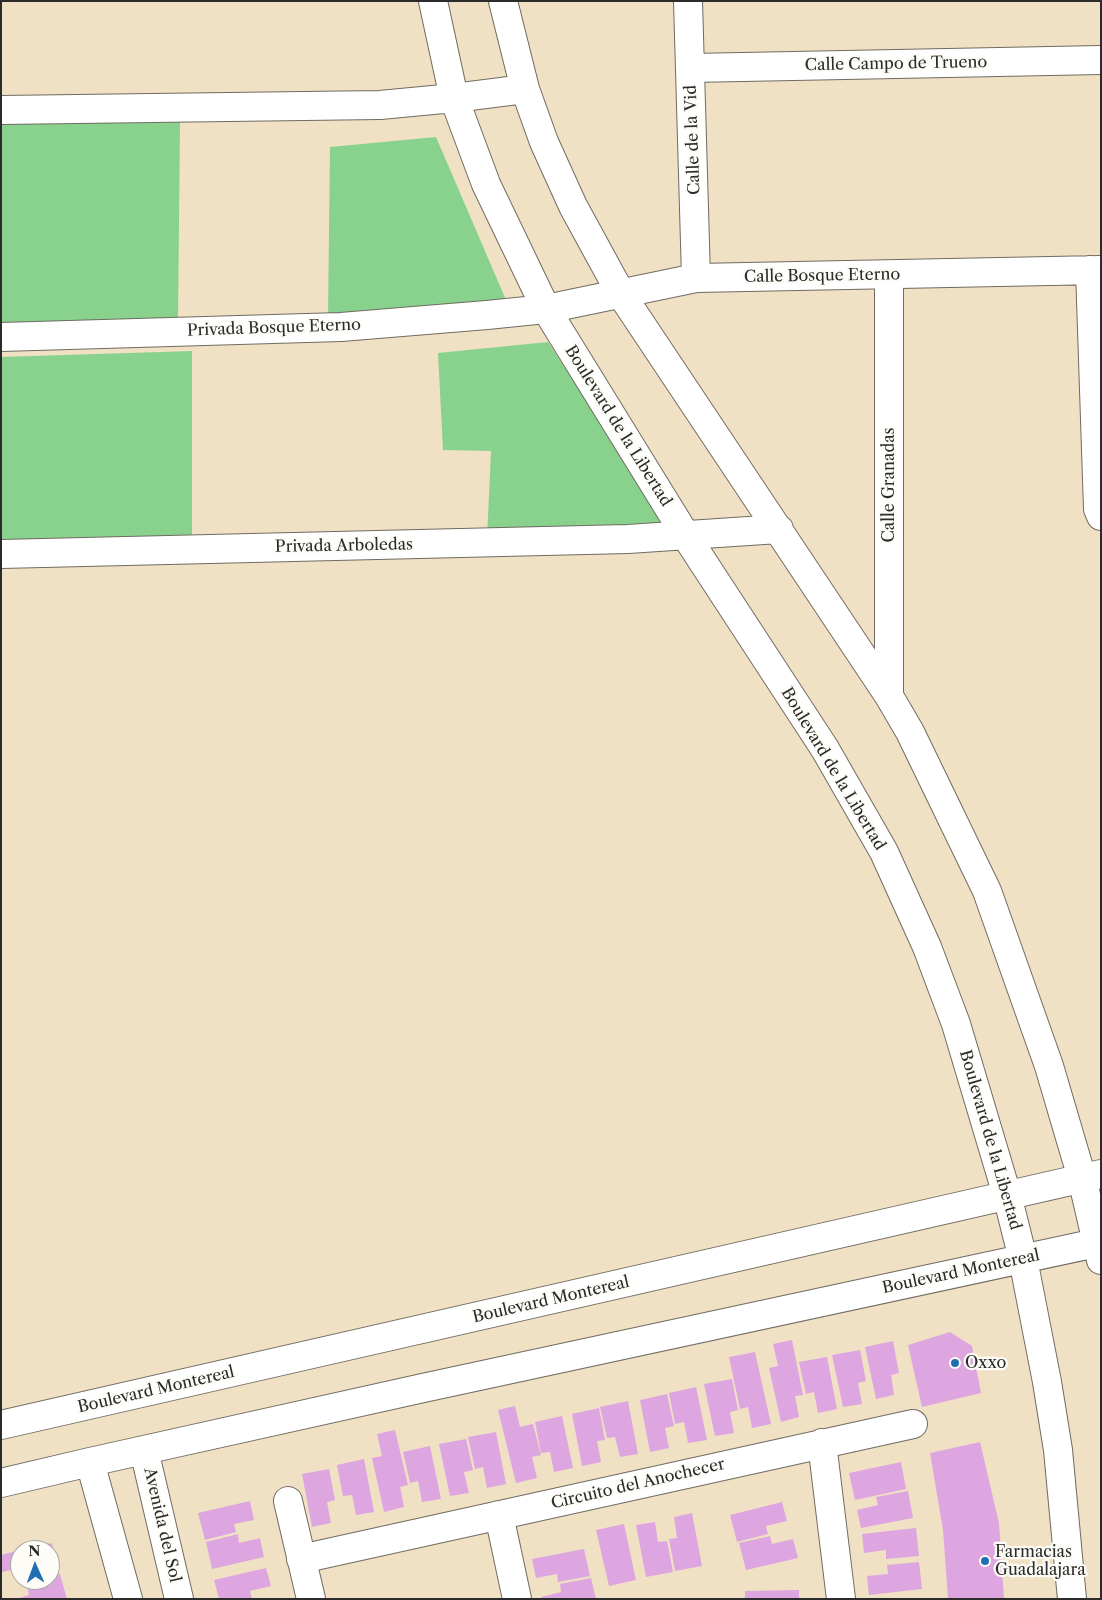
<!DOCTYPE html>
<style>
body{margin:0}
#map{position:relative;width:1102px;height:1600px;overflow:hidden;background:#f0e1c4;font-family:"Libre Caslon Text",serif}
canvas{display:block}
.frame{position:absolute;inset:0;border:2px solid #2b2b2b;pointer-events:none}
.north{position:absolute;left:10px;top:1540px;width:50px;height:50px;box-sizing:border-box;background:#fdfcf7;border:1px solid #a9a8a5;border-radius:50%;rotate:358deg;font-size:14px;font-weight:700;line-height:20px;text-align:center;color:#2b2b2b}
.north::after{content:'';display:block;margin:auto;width:18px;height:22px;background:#1f6fb2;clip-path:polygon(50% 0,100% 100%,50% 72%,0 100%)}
</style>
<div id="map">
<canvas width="1102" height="1600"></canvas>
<div class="frame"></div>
<div class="north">N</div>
</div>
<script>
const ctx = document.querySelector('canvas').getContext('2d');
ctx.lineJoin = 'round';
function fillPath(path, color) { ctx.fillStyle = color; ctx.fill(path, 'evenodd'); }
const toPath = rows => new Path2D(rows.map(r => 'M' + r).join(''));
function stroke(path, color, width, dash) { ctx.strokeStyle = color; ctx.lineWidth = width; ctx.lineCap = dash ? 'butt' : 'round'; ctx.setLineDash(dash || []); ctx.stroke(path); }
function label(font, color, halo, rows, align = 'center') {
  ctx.font = font + ' "Libre Caslon Text",serif'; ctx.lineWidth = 4.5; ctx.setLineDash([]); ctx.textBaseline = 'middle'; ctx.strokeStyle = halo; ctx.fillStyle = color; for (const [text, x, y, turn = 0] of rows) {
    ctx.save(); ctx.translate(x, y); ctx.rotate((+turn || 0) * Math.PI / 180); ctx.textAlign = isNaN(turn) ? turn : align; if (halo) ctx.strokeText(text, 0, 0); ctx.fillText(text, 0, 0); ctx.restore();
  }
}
fillPath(toPath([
 [180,122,178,321,1,330,1,124],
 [436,137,509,307,328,316,330,147],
 [548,342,671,531,487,539,491,451,443,450,438,353],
 [192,351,192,545,1,548,1,357]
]), '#88d28e');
fillPath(toPath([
 [950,1332,972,1346,981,1393,922,1407,908,1345],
 [792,1340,803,1395,795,1396,799,1417,781,1422,769,1368,778,1366,773,1344],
 [893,1341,899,1373,891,1375,894,1395,876,1399,865,1347],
 [860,1350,866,1381,858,1383,862,1404,843,1407,832,1355],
 [755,1352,771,1424,752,1428,748,1407,740,1409,729,1357],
 [827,1357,837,1409,818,1413,814,1392,806,1394,799,1362],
 [732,1379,738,1410,730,1412,734,1433,715,1436,704,1384],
 [696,1387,707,1440,688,1443,684,1422,675,1424,669,1393],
 [667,1394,674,1426,665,1428,669,1448,650,1452,640,1400],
 [628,1401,638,1454,620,1457,615,1437,607,1438,600,1407],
 [515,1406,520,1427,533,1424,541,1455,532,1457,537,1478,516,1483,498,1410],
 [599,1408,605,1440,597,1441,601,1462,582,1466,572,1414],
 [562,1416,573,1468,554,1472,550,1452,541,1453,535,1422],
 [395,1430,408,1485,400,1487,404,1507,384,1512,372,1458,382,1456,377,1434],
 [496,1432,506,1484,487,1488,483,1467,475,1469,468,1437],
 [466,1439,473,1470,464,1472,469,1493,450,1496,439,1444],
 [980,1442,999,1523,1004,1599,948,1599,943,1530,930,1453],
 [430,1446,441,1499,422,1502,418,1481,410,1483,403,1452],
 [364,1459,374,1512,356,1515,352,1495,343,1496,337,1465],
 [901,1462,906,1489,855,1500,849,1473],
 [329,1469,335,1500,327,1502,331,1523,312,1527,302,1474],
 [908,1491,913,1518,861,1528,857,1510,878,1505,876,1497],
 [250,1501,254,1520,234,1524,236,1532,205,1540,198,1513],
 [782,1502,787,1521,766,1526,768,1534,737,1542,730,1515],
 [692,1513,702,1566,675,1571,669,1539,677,1538,674,1517],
 [655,1522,658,1542,667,1541,673,1572,646,1577,636,1525],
 [624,1524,636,1580,609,1586,596,1530],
 [916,1528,919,1556,886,1559,886,1550,864,1553,862,1534],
 [238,1534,239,1543,260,1538,264,1557,212,1569,206,1542],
 [770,1536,772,1544,793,1539,798,1558,746,1570,739,1543],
 [52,1543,59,1573,50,1575,50,1550,24,1549],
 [584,1549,590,1576,558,1582,557,1574,536,1578,532,1559],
 [20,1550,20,1568,2,1572,1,1555],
 [919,1562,922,1589,869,1595,867,1576,888,1574,887,1565],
 [266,1568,271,1586,250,1591,252,1599,219,1599,214,1580],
 [60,1574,67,1599,16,1599,29,1595,26,1582,34,1580,50,1580,50,1576],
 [591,1578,596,1599,541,1599,541,1597,561,1592,560,1584],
 [799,1590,799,1599,745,1599,745,1591]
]), '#dda6e0');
const minor = toPath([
 [433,1,454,98,486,184,546,309,686,536,825,749,884,852,927,947,956,1024,1007,1195,1023,1259,1047,1382,1058,1450,1072,1599],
 [503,1,525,89,544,142,573,206,621,294,889,696,910,732,987,891,1049,1066,1082,1178,1101,1260],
 [688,1,696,278],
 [691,68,1101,60],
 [1,110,380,105,454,98,525,89],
 [1090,270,1098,509,1101,516],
 [1,337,341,327,487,315,546,309,696,278,1101,270],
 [1,554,628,539,779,529],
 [889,696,889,275],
 [1,1425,1101,1174],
 [822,1443,841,1599],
 [144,1450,179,1599],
 [90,1462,128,1599],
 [1,1483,90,1462,423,1388,1101,1242],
 [288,1501,311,1599],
 [499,1515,517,1599],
 [301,1559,913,1424]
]);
stroke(minor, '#706b61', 30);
stroke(minor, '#fff', 28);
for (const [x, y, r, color] of [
 [955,1363,5,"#1f6fb2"],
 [985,1561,5,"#1f6fb2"]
]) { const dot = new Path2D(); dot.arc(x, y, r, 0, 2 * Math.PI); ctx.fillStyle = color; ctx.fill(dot); stroke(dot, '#fdfcf7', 2); }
label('16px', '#2b2b2b', '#fdfcf7', [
 ["Calle Campo de Trueno",896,64,-1],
 ["Calle de la Vid",693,140,-92],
 ["Calle Bosque Eterno",822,276,-1],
 ["Privada Bosque Eterno",274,328,-2],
 ["Boulevard de la Libertad",618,426,58],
 ["Calle Granadas",889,485,-90],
 ["Privada Arboledas",344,546,-1],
 ["Boulevard de la Libertad",833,769,59],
 ["Boulevard de la Libertad",990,1140,74],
 ["Boulevard Montereal",961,1272,-12],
 ["Boulevard Montereal",551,1300,-13],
 ["Boulevard Montereal",156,1390,-13],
 ["Circuito del Anochecer",638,1484,-13],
 ["Avenida del Sol",162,1525,77]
]);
label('16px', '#2b2b2b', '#fdfcf7', [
 ["Oxxo",965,1363],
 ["Farmacias",995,1552],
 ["Guadalajara",995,1570]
], 'left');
</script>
